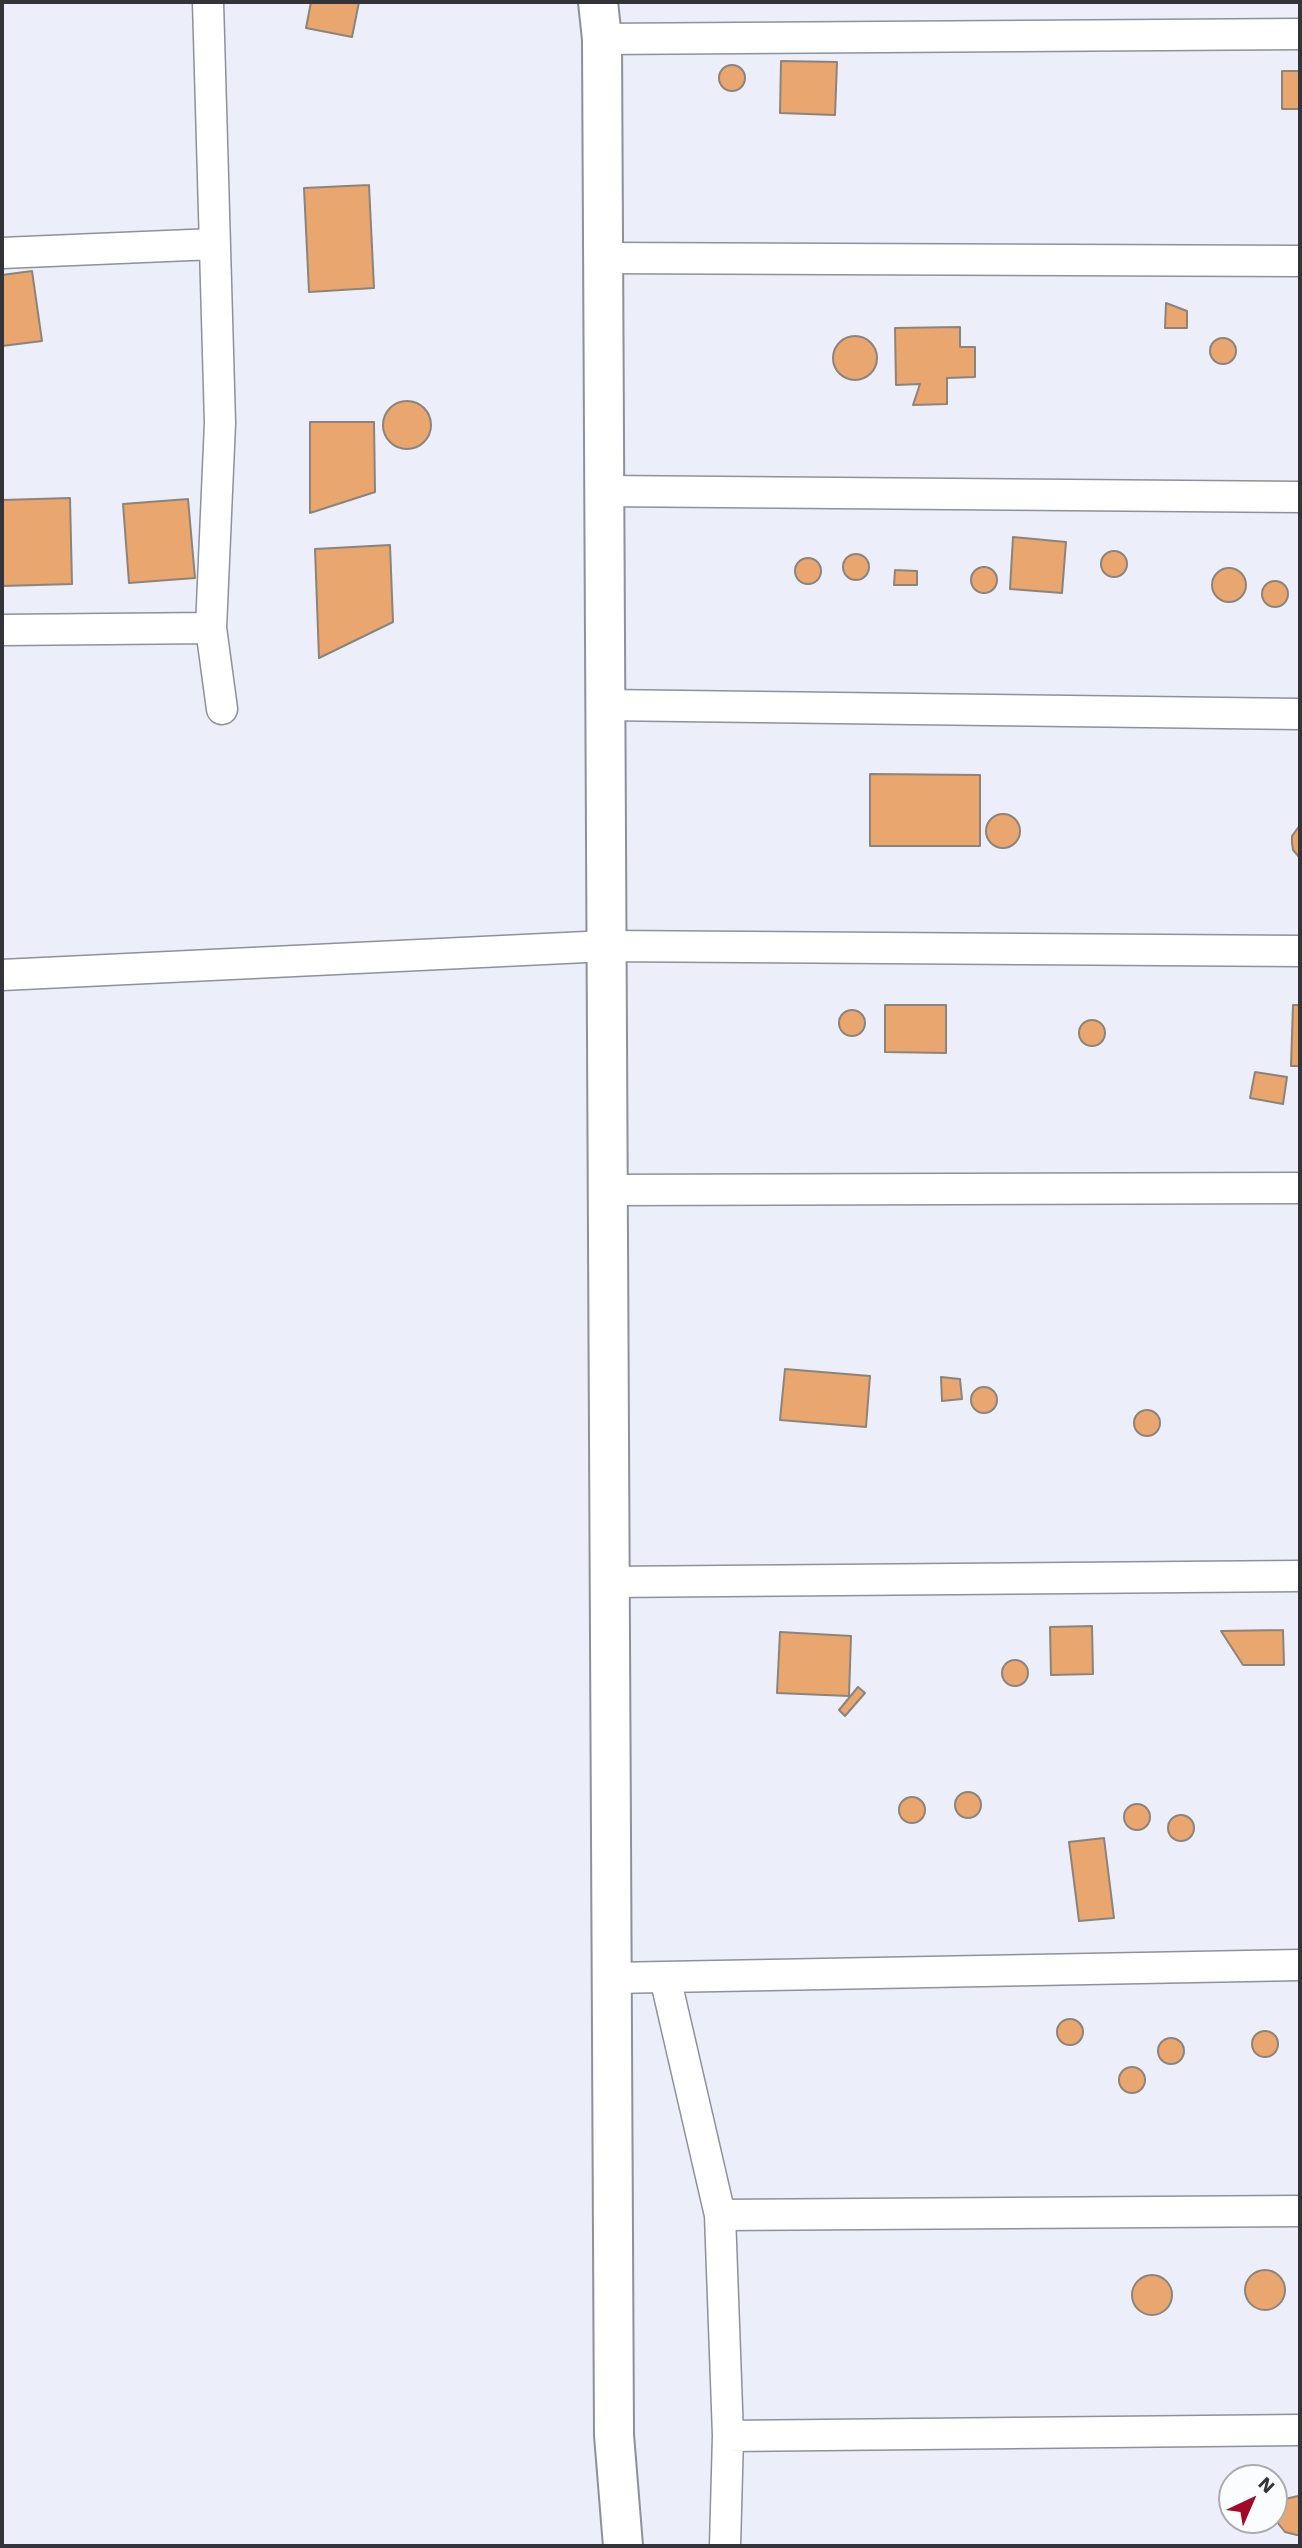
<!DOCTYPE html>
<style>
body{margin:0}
#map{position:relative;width:1302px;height:2548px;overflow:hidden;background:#eceefa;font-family:"Work Sans",sans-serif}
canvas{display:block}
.frame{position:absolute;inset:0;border:4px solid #333439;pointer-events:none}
.north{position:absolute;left:1218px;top:2464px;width:70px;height:70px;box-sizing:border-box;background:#fbfcfe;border:2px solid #abacaf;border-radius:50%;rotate:44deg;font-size:19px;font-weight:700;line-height:28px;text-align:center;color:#333439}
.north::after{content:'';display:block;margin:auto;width:24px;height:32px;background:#a50927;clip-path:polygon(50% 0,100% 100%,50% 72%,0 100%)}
</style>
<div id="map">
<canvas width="1302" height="2548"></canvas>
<div class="frame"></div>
<div class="north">N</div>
</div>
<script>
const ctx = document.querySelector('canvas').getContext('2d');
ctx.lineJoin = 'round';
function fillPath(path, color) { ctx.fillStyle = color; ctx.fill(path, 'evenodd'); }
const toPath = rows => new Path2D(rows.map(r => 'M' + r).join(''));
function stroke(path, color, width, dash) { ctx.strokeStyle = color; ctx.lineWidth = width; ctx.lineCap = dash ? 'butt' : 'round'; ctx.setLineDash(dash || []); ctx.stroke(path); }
const building = toPath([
 [311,2,359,2,352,37,306,28,311,2],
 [781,61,837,62,835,115,780,113,781,61],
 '719 78a13 13 0 1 1 26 0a13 13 0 1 1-26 0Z',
 [1282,71,1300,71,1300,109,1282,109,1282,71],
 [369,185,374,288,309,292,304,188,369,185],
 [32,271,42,341,2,346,2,275,32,271],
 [1166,303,1187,311,1187,328,1165,328,1166,303],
 [960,327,960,347,975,347,975,377,947,378,947,404,913,405,920,384,896,385,895,328,960,327],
 '833 358a22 22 0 1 1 44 0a22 22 0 1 1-44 0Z',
 '1210 351a13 13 0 1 1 26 0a13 13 0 1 1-26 0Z',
 '383 425a24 24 0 1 1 48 0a24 24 0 1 1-48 0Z',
 [310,422,374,422,375,492,310,513,310,422],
 [70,498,72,584,2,586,2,500,70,498],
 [188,499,195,578,129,583,123,504,188,499],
 [1013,537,1066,542,1062,593,1010,589,1013,537],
 [390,545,393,622,319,658,315,549,390,545],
 '1101 564a13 13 0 1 1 26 0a13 13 0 1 1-26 0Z',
 '843 567a13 13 0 1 1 26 0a13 13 0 1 1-26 0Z',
 '795 571a13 13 0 1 1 26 0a13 13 0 1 1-26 0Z',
 '971 580a13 13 0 1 1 26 0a13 13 0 1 1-26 0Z',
 '1212 585a17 17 0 1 1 34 0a17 17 0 1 1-34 0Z',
 [895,570,917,571,917,585,894,585,895,570],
 '1262 594a13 13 0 1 1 26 0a13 13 0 1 1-26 0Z',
 [870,774,980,775,980,846,870,846,870,774],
 '986 831a17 17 0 1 1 34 0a17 17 0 1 1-34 0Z',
 [1300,825,1300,858,1293,850,1292,843,1292,836,1300,825],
 [885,1005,946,1005,946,1053,885,1052,885,1005],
 [1293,1005,1300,1005,1300,1066,1291,1066,1293,1005],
 '839 1023a13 13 0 1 1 26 0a13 13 0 1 1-26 0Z',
 '1079 1033a13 13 0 1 1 26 0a13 13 0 1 1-26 0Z',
 [1255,1072,1287,1077,1283,1104,1250,1098,1255,1072],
 [785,1369,870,1376,866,1427,780,1420,785,1369],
 [941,1377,960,1379,962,1399,942,1401,941,1377],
 '971 1400a13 13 0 1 1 26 0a13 13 0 1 1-26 0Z',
 '1134 1423a13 13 0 1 1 26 0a13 13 0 1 1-26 0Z',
 [1092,1626,1093,1674,1051,1675,1050,1627,1092,1626],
 [1283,1630,1284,1665,1243,1665,1221,1631,1283,1630],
 [780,1632,851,1636,849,1696,777,1693,780,1632],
 '1002 1673a13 13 0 1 1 26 0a13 13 0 1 1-26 0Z',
 [858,1687,865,1693,845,1716,839,1710,858,1687],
 '955 1805a13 13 0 1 1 26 0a13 13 0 1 1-26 0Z',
 '899 1810a13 13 0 1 1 26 0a13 13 0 1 1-26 0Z',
 '1124 1817a13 13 0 1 1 26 0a13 13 0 1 1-26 0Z',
 '1168 1828a13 13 0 1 1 26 0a13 13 0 1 1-26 0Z',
 [1104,1838,1114,1918,1079,1921,1069,1842,1104,1838],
 '1057 2032a13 13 0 1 1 26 0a13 13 0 1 1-26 0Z',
 '1252 2044a13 13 0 1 1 26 0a13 13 0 1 1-26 0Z',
 '1158 2051a13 13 0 1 1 26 0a13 13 0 1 1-26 0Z',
 '1119 2080a13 13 0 1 1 26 0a13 13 0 1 1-26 0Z',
 '1245 2290a20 20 0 1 1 40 0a20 20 0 1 1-40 0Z',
 '1132 2295a20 20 0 1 1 40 0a20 20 0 1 1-40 0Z',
 [1298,2496,1300,2497,1300,2535,1297,2535,1285,2532,1277,2522,1276,2516,1280,2504,1285,2499,1298,2496]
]);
fillPath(building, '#eaa66f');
stroke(building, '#8c837b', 2);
const minor = toPath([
 [208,2,220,423,211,628,222,709],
 [602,39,1300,34],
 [2,253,214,244],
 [603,258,1300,261],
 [604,491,1300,497],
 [2,630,211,628],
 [605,705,1300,714],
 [2,975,607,946,1300,951],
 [608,1190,1300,1188],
 [609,1582,1300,1576],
 [665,1977,720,2215,728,2436,725,2546],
 [611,1978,1300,1965],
 [720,2215,1300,2211],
 [728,2436,1300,2430]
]);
const tertiary = toPath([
 [598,2,602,39,614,2435,623,2546]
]);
stroke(minor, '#8e909b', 33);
stroke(tertiary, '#8e909b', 42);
stroke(minor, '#fff', 30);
stroke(tertiary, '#fff', 38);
</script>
